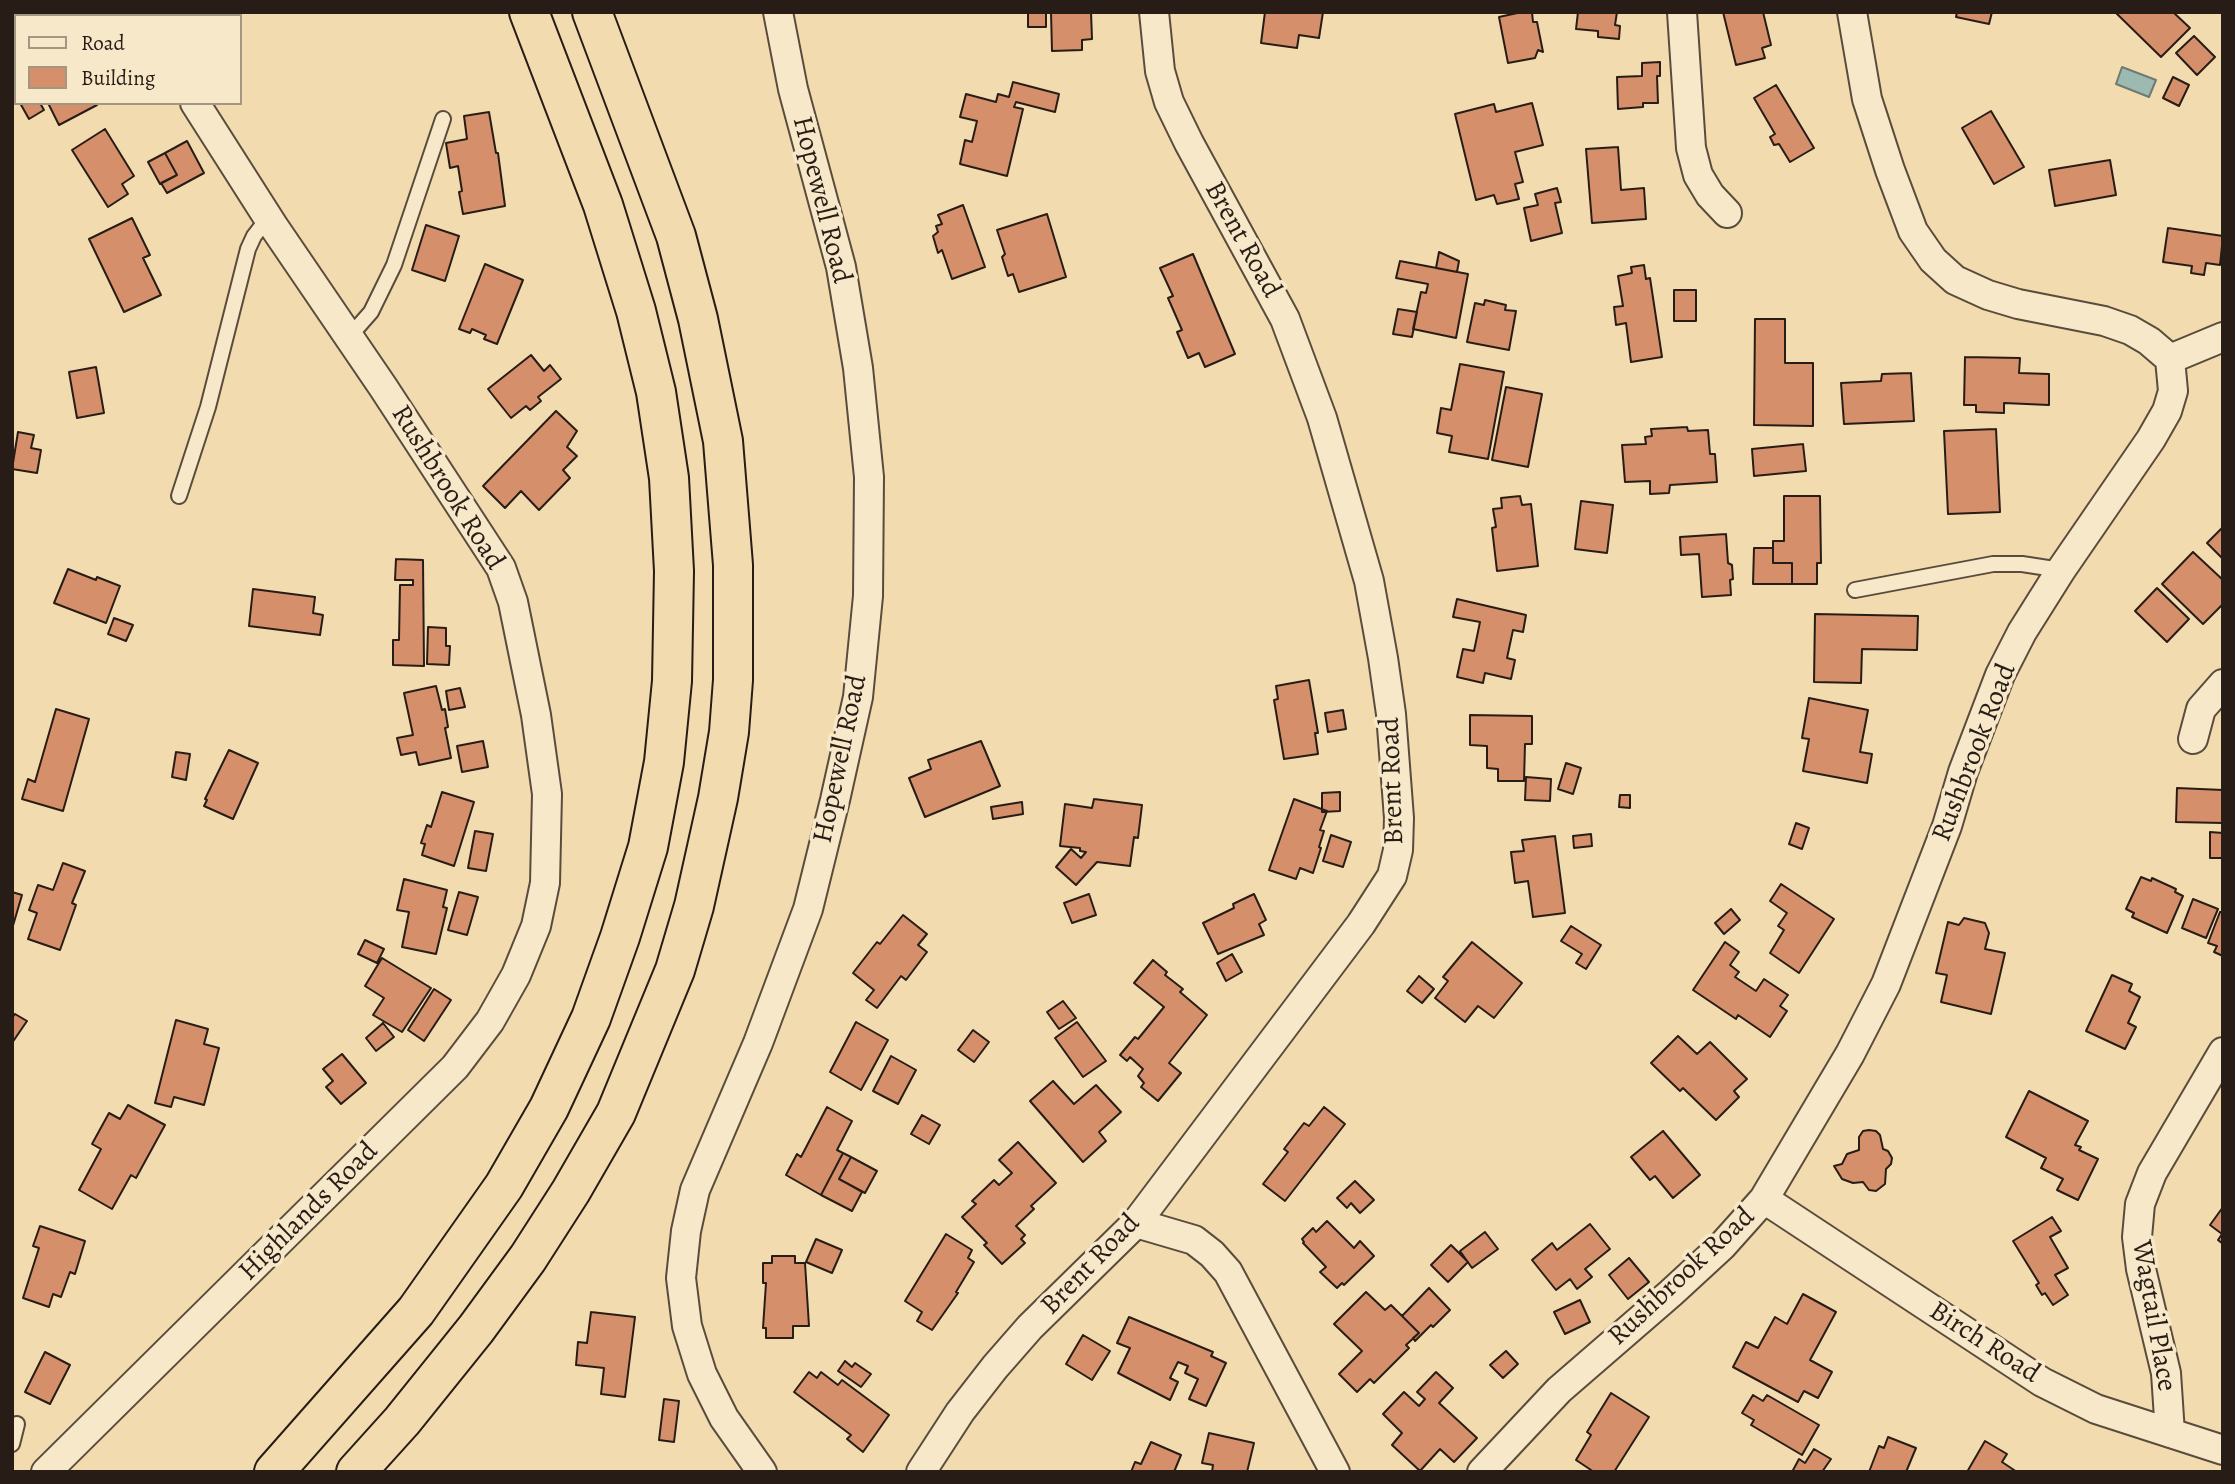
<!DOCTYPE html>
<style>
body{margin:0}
#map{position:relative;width:2235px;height:1484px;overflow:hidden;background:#f2dbae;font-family:Alegreya,serif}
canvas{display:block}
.frame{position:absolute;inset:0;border:14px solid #281d16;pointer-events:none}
.legend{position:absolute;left:14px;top:14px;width:228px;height:91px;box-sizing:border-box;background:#f7e8ca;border:2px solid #a49782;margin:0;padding:9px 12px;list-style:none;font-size:21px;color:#281d16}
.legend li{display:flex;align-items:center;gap:14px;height:35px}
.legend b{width:35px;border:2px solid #a49782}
</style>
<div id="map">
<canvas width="2235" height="1484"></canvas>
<div class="frame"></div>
<ul class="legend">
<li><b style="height:9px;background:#f7e8ca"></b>Road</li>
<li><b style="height:19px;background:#d5906b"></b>Building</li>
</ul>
</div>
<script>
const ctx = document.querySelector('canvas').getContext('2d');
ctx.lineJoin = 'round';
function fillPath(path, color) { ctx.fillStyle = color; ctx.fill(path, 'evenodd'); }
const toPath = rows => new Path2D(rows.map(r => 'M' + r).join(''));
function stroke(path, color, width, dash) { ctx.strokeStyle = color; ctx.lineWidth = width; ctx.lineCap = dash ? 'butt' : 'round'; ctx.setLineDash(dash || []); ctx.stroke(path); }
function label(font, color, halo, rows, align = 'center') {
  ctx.font = font + ' Alegreya,serif'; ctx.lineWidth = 7; ctx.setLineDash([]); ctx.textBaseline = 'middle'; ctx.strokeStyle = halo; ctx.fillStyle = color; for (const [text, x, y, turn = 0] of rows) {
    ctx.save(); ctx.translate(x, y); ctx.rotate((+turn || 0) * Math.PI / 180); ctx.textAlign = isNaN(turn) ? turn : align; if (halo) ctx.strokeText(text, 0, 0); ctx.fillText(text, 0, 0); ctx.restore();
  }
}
const water = toPath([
 [2122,67,2156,80,2149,97,2116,84,2122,67]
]);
fillPath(water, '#9cbab0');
stroke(water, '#6e7b72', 2);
const building = toPath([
 [1028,12,1046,12,1046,27,1028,27,1028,12],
 [1051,12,1091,12,1092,39,1082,40,1082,50,1052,51,1051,12],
 [1265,12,1323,12,1319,38,1299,35,1297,48,1261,43,1265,12],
 [1522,12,1532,12,1533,22,1537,22,1543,52,1538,50,1535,58,1508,63,1499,17,1522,12],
 [1578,12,1617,12,1615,25,1620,26,1619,39,1598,37,1598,31,1576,29,1578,12],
 [1723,12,1763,12,1771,45,1762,48,1765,58,1736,65,1723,12],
 [1957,12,1992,12,1989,24,1956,17,1957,12],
 [2115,12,2173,12,2190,28,2161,57,2115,12],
 [2194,36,2215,57,2197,75,2176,53,2194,36],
 [1660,62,1660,76,1657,76,1658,103,1643,103,1643,107,1618,109,1617,77,1642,76,1642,63,1660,62],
 [2173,77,2189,85,2179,106,2163,98,2173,77],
 [1013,82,1059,94,1055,112,1016,102,1014,107,1023,109,1007,176,960,164,965,140,972,142,977,121,960,117,966,94,996,102,998,94,1009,97,1013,82],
 [1776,85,1814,148,1790,162,1779,144,1774,145,1770,137,1775,134,1754,98,1776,85],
 [20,103,40,103,44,110,29,119,20,103],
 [48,103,96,103,97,105,59,125,48,103],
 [1532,103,1543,145,1515,152,1523,182,1515,184,1519,199,1497,204,1494,195,1476,200,1455,114,1494,104,1496,112,1532,103],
 [1991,111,2024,167,1994,184,1962,128,1991,111],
 [489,112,496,153,498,153,505,206,463,214,459,192,462,191,458,166,450,168,446,143,467,139,464,116,489,112],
 [105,129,134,176,122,184,128,194,108,207,72,150,105,129],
 [187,141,204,173,167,193,161,183,177,175,165,153,187,141],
 [1618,147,1621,190,1644,188,1646,219,1592,223,1586,149,1618,147],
 [165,153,177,175,160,184,148,162,165,153],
 [2110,160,2116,195,2055,206,2049,170,2110,160],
 [1557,188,1561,202,1555,203,1562,233,1531,241,1524,208,1538,205,1535,194,1557,188],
 [963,205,985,267,952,279,942,250,938,253,933,236,938,232,936,226,942,224,938,215,963,205],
 [1047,214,1066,277,1019,292,1013,274,1008,276,1002,257,1005,254,997,230,1047,214],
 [132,218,150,255,143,258,161,295,124,312,89,239,132,218],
 [426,225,459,236,445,281,412,270,426,225],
 [2168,228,2223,236,2220,265,2206,263,2204,275,2191,273,2192,266,2163,262,2168,228],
 [1439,252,1459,261,1457,272,1436,268,1439,252],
 [1193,254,1235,354,1205,367,1199,353,1188,358,1177,332,1182,330,1168,298,1173,296,1160,268,1193,254],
 [1400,261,1468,274,1456,338,1413,329,1421,292,1426,293,1428,284,1396,278,1400,261],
 [485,264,523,280,497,344,484,339,486,335,472,329,470,333,459,329,485,264],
 [1644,265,1646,279,1650,278,1662,357,1631,362,1626,323,1616,325,1614,307,1623,306,1618,276,1632,273,1631,267,1644,265],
 [1674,290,1696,290,1696,321,1674,321,1674,290],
 [1485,300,1506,305,1505,310,1516,311,1509,350,1467,342,1475,303,1484,305,1485,300],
 [1398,309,1417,312,1412,337,1393,334,1398,309],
 [1755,319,1785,319,1785,363,1813,363,1813,426,1754,425,1755,319],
 [531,355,544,371,550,365,561,379,538,397,541,401,530,410,526,406,511,418,488,389,531,355],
 [1965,357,2020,358,2019,373,2049,374,2049,405,2004,403,2004,413,1976,412,1976,405,1964,405,1965,357],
 [1460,364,1504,372,1488,459,1449,452,1452,436,1437,433,1441,408,1451,410,1460,364],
 [96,367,104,413,77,418,69,372,96,367],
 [1911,373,1914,421,1844,424,1841,383,1881,381,1882,374,1911,373],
 [1506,387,1542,394,1528,467,1492,460,1506,387],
 [556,411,577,431,567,447,577,456,563,470,570,478,539,510,521,491,505,508,483,486,556,411],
 [1687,427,1688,431,1708,430,1710,454,1715,454,1717,482,1670,485,1669,493,1650,494,1650,481,1625,482,1622,445,1646,444,1645,437,1652,436,1651,429,1687,427],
 [1996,429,2000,512,1948,514,1944,431,1996,429],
 [18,432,34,435,31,448,41,450,37,473,12,469,18,432],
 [1803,444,1806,471,1754,476,1752,449,1803,444],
 [1520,496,1522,505,1531,504,1538,566,1497,571,1492,528,1496,527,1493,509,1502,508,1501,498,1520,496],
 [1784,496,1820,496,1821,563,1817,563,1817,584,1792,584,1792,563,1773,563,1773,541,1784,541,1784,496],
 [1581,501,1613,505,1607,553,1575,549,1581,501],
 [2223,527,2223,559,2207,543,2223,527],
 [1726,534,1728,563,1732,565,1733,579,1730,580,1731,595,1702,597,1699,554,1681,555,1680,537,1726,534],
 [1754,548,1773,548,1773,563,1792,563,1792,584,1753,584,1754,548],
 [2193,552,2223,580,2223,604,2203,624,2162,584,2193,552],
 [396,559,423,560,424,666,393,665,393,640,399,640,400,585,413,585,413,580,395,580,396,559],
 [68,569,96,580,97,577,120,586,106,623,54,603,68,569],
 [2157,588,2189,619,2167,642,2135,611,2157,588],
 [253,589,315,597,313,613,323,615,320,635,249,626,253,589],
 [1457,599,1526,615,1523,632,1513,630,1507,658,1515,660,1511,679,1485,673,1483,683,1457,677,1463,649,1474,651,1480,622,1453,617,1457,599],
 [1815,614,1918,616,1917,650,1862,649,1861,683,1814,682,1815,614],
 [114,618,133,625,126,641,108,634,114,618],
 [428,627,446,628,446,646,450,646,449,665,427,664,428,627],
 [1309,680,1318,733,1315,733,1318,754,1284,759,1274,700,1278,699,1276,686,1309,680],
 [436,686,442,710,445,709,448,727,445,728,451,758,419,765,416,752,401,755,397,738,413,735,404,693,436,686],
 [460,688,465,707,449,710,446,691,460,688],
 [1809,698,1868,710,1860,752,1872,754,1867,783,1803,771,1809,739,1802,738,1809,698],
 [56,709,89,719,63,811,22,799,28,779,35,782,56,709],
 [1343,710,1346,729,1328,732,1325,713,1343,710],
 [1470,715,1532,716,1532,744,1525,744,1524,781,1498,781,1498,769,1487,768,1487,746,1470,745,1470,715],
 [483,741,488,767,462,772,457,746,483,741],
 [981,741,1000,786,925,817,909,778,931,769,928,760,981,741],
 [229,750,258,763,233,819,204,806,207,800,205,799,229,750],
 [176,752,190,754,186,780,172,777,176,752],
 [1566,763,1581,768,1573,794,1558,789,1566,763],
 [1526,777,1551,779,1550,801,1525,800,1526,777],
 [2177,788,2223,790,2223,823,2176,822,2177,788],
 [442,792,474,802,454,866,422,855,425,844,421,843,427,825,431,827,442,792],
 [1340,792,1340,811,1322,812,1322,793,1340,792],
 [1620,795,1630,795,1630,808,1619,807,1620,795],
 [1094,799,1142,805,1138,838,1134,837,1130,866,1097,862,1076,885,1056,867,1071,849,1081,858,1086,852,1080,851,1080,848,1060,846,1065,804,1092,808,1094,799],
 [1294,799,1327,811,1320,830,1324,831,1319,847,1321,848,1313,873,1300,868,1296,879,1269,870,1294,799],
 [1022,802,1023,814,993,819,991,807,1022,802],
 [1796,823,1809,828,1802,849,1789,844,1796,823],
 [475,831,493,834,486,871,468,868,475,831],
 [2210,832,2223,833,2223,858,2210,858,2210,832],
 [1591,834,1592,846,1574,848,1573,836,1591,834],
 [1331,835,1351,842,1343,867,1323,861,1331,835],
 [1555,836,1565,913,1533,917,1528,881,1515,883,1511,852,1524,851,1522,840,1555,836],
 [63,863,85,871,72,903,76,905,60,950,28,939,37,913,29,910,38,885,53,890,63,863],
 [2141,877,2151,881,2152,878,2176,889,2175,892,2183,896,2167,933,2132,917,2134,913,2126,909,2141,877],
 [404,879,447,890,443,907,447,908,436,954,402,947,409,912,397,910,404,879],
 [1781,884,1834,919,1799,973,1770,953,1784,930,1778,926,1787,913,1770,901,1781,884],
 [12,892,22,895,12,929,12,892],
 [459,892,478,897,467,935,448,930,459,892],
 [1089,894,1096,915,1072,923,1064,903,1089,894],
 [1254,894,1266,920,1259,924,1264,935,1218,954,1203,923,1234,908,1233,904,1254,894],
 [2193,899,2218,909,2206,938,2182,928,2193,899],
 [1731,909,1740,920,1724,934,1715,923,1731,909],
 [2220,912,2223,912,2223,956,2214,952,2217,946,2208,943,2220,912],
 [903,915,927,934,918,945,927,952,906,980,901,976,877,1008,866,1000,874,990,853,973,877,942,880,944,903,915],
 [1964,918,1985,923,1989,933,1985,949,2005,953,1991,1014,1941,1002,1947,975,1936,973,1948,922,1959,925,1964,918],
 [1571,926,1601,945,1586,969,1576,963,1582,954,1561,941,1571,926],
 [365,940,384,949,377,963,358,954,365,940],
 [1472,942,1522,983,1494,1018,1478,1006,1465,1022,1435,998,1448,981,1443,977,1472,942],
 [1725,942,1739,952,1730,965,1739,972,1735,977,1756,991,1764,979,1788,995,1780,1006,1787,1011,1770,1037,1738,1015,1736,1019,1693,990,1725,942],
 [1232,954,1242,972,1226,981,1217,963,1232,954],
 [382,958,431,988,402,1032,373,1015,384,998,365,986,382,958],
 [1153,960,1167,972,1165,975,1183,989,1180,992,1207,1015,1169,1063,1181,1073,1158,1101,1141,1087,1144,1083,1138,1076,1143,1069,1130,1057,1127,1061,1120,1055,1135,1037,1138,1039,1164,1007,1134,983,1153,960],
 [2112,975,2132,984,2129,991,2140,997,2128,1023,2136,1027,2125,1049,2086,1031,2112,975],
 [1419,976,1434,989,1422,1003,1407,991,1419,976],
 [434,989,451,1000,424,1041,408,1030,434,989],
 [1063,1001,1076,1018,1059,1029,1047,1012,1063,1001],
 [15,1014,27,1021,12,1043,12,1018,15,1014],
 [176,1020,208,1029,204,1044,219,1048,204,1105,174,1097,171,1107,155,1103,176,1020],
 [856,1022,888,1040,861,1090,830,1072,856,1022],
 [1077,1022,1106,1061,1083,1077,1055,1038,1077,1022],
 [383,1023,394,1037,376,1051,366,1038,383,1023],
 [973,1030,989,1042,974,1062,958,1050,973,1030],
 [1678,1036,1697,1054,1710,1042,1747,1079,1734,1091,1739,1097,1716,1120,1683,1088,1680,1091,1651,1063,1678,1036],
 [342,1054,366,1083,341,1104,326,1087,333,1081,323,1069,342,1054],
 [891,1056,916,1070,898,1104,873,1091,891,1056],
 [1053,1081,1074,1104,1096,1085,1121,1112,1099,1132,1106,1141,1083,1162,1030,1101,1053,1081],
 [2029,1091,2088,1121,2075,1145,2081,1147,2079,1150,2098,1159,2078,1200,2057,1190,2063,1179,2041,1168,2046,1158,2006,1137,2029,1091],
 [128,1105,165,1125,136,1178,131,1175,112,1209,79,1190,101,1149,92,1144,109,1113,120,1119,128,1105],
 [827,1107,852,1121,837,1150,843,1153,821,1195,786,1175,797,1154,801,1157,827,1107],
 [1324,1107,1345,1124,1285,1201,1263,1184,1288,1152,1284,1149,1304,1123,1309,1126,1324,1107],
 [922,1115,940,1125,929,1144,911,1134,922,1115],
 [1869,1130,1876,1131,1880,1135,1883,1149,1888,1151,1892,1158,1891,1164,1886,1169,1885,1184,1876,1191,1869,1190,1863,1182,1853,1183,1842,1179,1834,1166,1842,1164,1847,1154,1859,1150,1859,1137,1863,1131,1869,1130],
 [1663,1131,1700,1175,1673,1198,1655,1176,1650,1180,1631,1157,1663,1131],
 [1018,1142,1056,1183,1031,1206,1034,1209,1016,1226,1025,1235,1021,1239,1025,1243,1002,1264,984,1245,987,1243,962,1217,976,1204,972,1201,994,1180,999,1185,1012,1173,999,1160,1018,1142],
 [843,1153,851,1157,839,1179,862,1192,852,1211,821,1195,843,1153],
 [851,1157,877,1171,865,1193,839,1179,851,1157],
 [1355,1181,1374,1200,1360,1213,1351,1203,1347,1208,1337,1198,1355,1181],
 [2223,1207,2223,1244,2218,1240,2222,1234,2210,1225,2223,1207],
 [2052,1217,2061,1231,2050,1237,2068,1268,2055,1275,2068,1295,2053,1305,2045,1293,2042,1295,2036,1285,2039,1283,2013,1241,2052,1217],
 [1327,1221,1354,1248,1360,1241,1374,1256,1344,1285,1342,1283,1337,1288,1320,1272,1326,1267,1303,1243,1304,1242,1302,1239,1313,1228,1316,1232,1327,1221],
 [1590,1224,1610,1249,1585,1269,1592,1277,1577,1289,1570,1279,1556,1290,1532,1260,1552,1243,1557,1250,1590,1224],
 [40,1226,85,1241,75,1274,70,1272,61,1297,53,1294,49,1307,23,1298,39,1248,33,1246,40,1226],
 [1485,1232,1498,1249,1472,1268,1460,1251,1485,1232],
 [946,1234,972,1250,968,1258,974,1262,956,1292,958,1293,932,1330,917,1321,922,1312,905,1301,946,1234],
 [816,1239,842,1250,832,1273,806,1262,816,1239],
 [1451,1245,1468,1262,1448,1282,1431,1265,1451,1245],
 [772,1256,795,1256,795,1263,805,1263,809,1326,793,1326,793,1338,766,1338,766,1328,763,1328,766,1283,763,1283,763,1263,772,1263,772,1256],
 [1629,1258,1649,1282,1628,1299,1609,1275,1629,1258],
 [1429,1288,1450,1310,1433,1327,1431,1325,1415,1341,1413,1338,1419,1333,1402,1316,1429,1288],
 [1366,1292,1385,1310,1391,1305,1419,1333,1406,1345,1409,1348,1374,1383,1370,1379,1357,1392,1339,1374,1362,1351,1334,1324,1366,1292],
 [1803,1294,1836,1312,1810,1360,1832,1372,1818,1398,1804,1391,1798,1402,1733,1367,1746,1342,1758,1348,1775,1317,1787,1324,1803,1294],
 [1580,1300,1590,1322,1565,1334,1554,1312,1580,1300],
 [591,1312,635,1317,625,1397,601,1394,604,1368,576,1365,578,1342,587,1343,591,1312],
 [1129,1317,1213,1352,1211,1356,1226,1363,1206,1406,1189,1399,1198,1379,1185,1373,1188,1366,1178,1362,1170,1378,1178,1382,1170,1400,1118,1373,1130,1348,1117,1343,1129,1317],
 [1083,1335,1110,1351,1092,1380,1066,1364,1083,1335],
 [1506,1351,1518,1364,1503,1378,1490,1365,1506,1351],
 [45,1352,70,1365,50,1404,25,1392,45,1352],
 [845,1361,852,1367,855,1363,871,1374,861,1387,838,1371,845,1361],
 [809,1372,817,1378,821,1372,838,1385,842,1380,889,1415,863,1452,847,1439,851,1435,794,1392,809,1372],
 [1436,1372,1453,1388,1439,1403,1477,1438,1454,1462,1440,1449,1420,1471,1392,1445,1402,1433,1383,1414,1404,1392,1419,1406,1425,1399,1417,1392,1436,1372],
 [1611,1393,1649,1417,1614,1472,1594,1472,1576,1460,1591,1435,1587,1432,1611,1393],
 [1753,1395,1763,1401,1767,1395,1819,1425,1802,1455,1751,1425,1754,1420,1742,1413,1753,1395],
 [664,1399,679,1401,674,1442,659,1440,664,1399],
 [1209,1433,1254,1443,1247,1472,1212,1472,1213,1465,1202,1463,1209,1433],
 [1888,1437,1916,1448,1906,1472,1869,1472,1879,1446,1884,1448,1888,1437],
 [1985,1441,2007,1454,2002,1462,2017,1472,1967,1472,1985,1441],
 [1151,1442,1181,1455,1174,1472,1131,1472,1135,1462,1141,1464,1151,1442],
 [1814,1449,1831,1459,1822,1472,1792,1472,1799,1459,1805,1463,1814,1449]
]);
fillPath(building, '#d5906b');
stroke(building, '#281d16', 2);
const service = toPath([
 [57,16,66,12],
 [12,33,16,31],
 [349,337,371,312,394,265,443,119],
 [179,496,208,407,248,249,254,236,268,218],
 [1855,590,1993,564,2022,564,2061,570],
 [12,1444,17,1424]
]);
const minor = toPath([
 [135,12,137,16],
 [1682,12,1691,148,1698,175,1710,195,1727,213],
 [2170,359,2223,337],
 [2193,739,2201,709,2223,684],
 [1764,1199,2042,1382,2096,1409,2223,1450],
 [1136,1223,1194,1240,1212,1254,1228,1272,1335,1472],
 [2170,1433,2166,1373,2141,1269,2137,1237,2140,1204,2152,1173,2223,1052],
 [46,1472,455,1067,490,1021,516,975,536,926,545,883,547,794,536,715,513,602,501,568,383,387,274,227,195,103],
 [762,1472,724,1418,702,1374,687,1326,681,1278,686,1231,695,1190,758,1043,808,909,835,800,858,697,868,596,869,477,858,368,841,267,793,89,778,12],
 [921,1472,960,1412,995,1367,1030,1327,1136,1223,1361,924,1392,876,1398,850,1399,818,1391,714,1383,658,1369,581,1322,418,1285,319,1189,143,1169,102,1160,71,1154,12],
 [1482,1472,1559,1390,1671,1293,1722,1246,1764,1199,1850,1054,1886,984,1947,826,1963,772,2000,675,2022,632,2061,570,2151,439,2167,411,2173,391,2170,359,2149,341,2130,330,2104,321,2018,304,1988,295,1955,280,1933,260,1913,231,1890,170,1867,99,1852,12]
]);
const motorway = toPath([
 [274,1472,416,1311,504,1186,549,1108,591,1018,620,937,648,847,664,762,672,681,674,571,669,478,656,392,636,311,603,205,529,12],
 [356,1472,402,1421,476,1329,528,1258,571,1191,616,1113,675,970,694,906,718,798,729,732,733,680,733,565,723,441,698,319,676,236,592,12]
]);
stroke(service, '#5a4c3c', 18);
stroke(minor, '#5a4c3c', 32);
stroke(motorway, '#281d16', 42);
stroke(service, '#f7e8ca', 14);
stroke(minor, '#f7e8ca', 28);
stroke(motorway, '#f2dbae', 38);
label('28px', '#281d16', '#f7e8ca', [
 ["Hopewell Road",821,200,76],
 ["Brent Road",1242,240,61],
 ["Rushbrook Road",447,488,58],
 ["Rushbrook Road",1975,753,-69],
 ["Hopewell Road",841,759,-78],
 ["Brent Road",1393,781,-92],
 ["Highlands Road",309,1212,-45],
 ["Brent Road",1091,1265,-46],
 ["Rushbrook Road",1682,1277,-43],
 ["Wagtail Place",2153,1316,80],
 ["Birch Road",1984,1343,33]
]);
</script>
